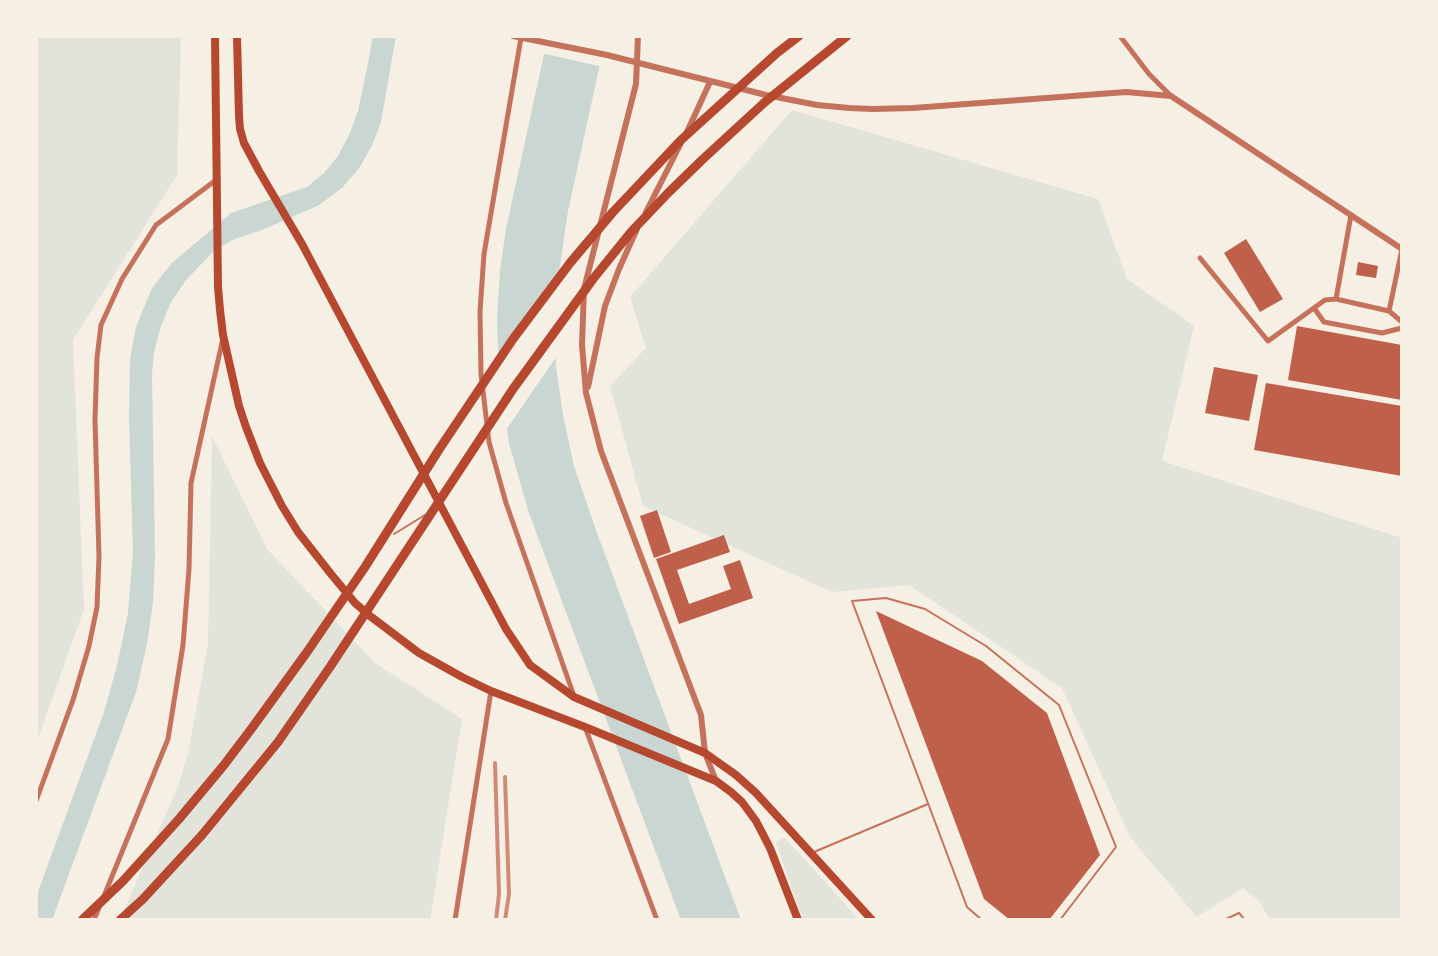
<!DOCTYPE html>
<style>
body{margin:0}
#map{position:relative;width:1438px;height:956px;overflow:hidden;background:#f6efe4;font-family:"Work Sans",sans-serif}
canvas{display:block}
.frame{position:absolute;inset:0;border:38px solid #f6efe4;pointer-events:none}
</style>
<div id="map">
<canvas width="1438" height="956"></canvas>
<div class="frame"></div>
</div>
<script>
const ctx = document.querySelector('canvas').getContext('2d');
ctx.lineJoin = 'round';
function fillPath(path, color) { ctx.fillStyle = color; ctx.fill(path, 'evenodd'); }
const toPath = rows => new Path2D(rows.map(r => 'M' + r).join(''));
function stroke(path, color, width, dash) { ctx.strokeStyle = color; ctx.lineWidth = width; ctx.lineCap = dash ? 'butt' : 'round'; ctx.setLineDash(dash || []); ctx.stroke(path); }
fillPath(toPath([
 [36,36,181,36,177,175,73,340,84,609,36,744],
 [792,110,1098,199,1127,279,1194,326,1162,461,1402,538,1402,920,1270,920,1259,901,1243,888,1197,917,1130,837,1062,688,909,585,832,592,643,506,610,386,646,348,630,297],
 [212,436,267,549,375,663,462,719,430,920,120,920,179,784,189,749,208,643],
 [784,837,831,888,859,920,803,920,776,843]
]), '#e2e4dc');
fillPath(toPath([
 [373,36,396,36,381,122,373,143,360,167,342,188,319,205,262,230,234,239,214,251,186,280,171,302,161,326,154,352,152,373,155,557,153,602,147,644,136,692,52,920,36,920,36,897,104,712,117,666,128,613,133,553,129,417,130,359,136,327,152,288,172,263,231,213,307,187,324,173,338,156,350,133,358,111,368,63],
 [548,36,606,36,568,211,555,299,556,366,563,415,574,466,597,533,741,920,681,920,529,513,509,443,499,373,497,319,500,271,506,229]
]), '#c9d6d2');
fillPath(toPath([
 [544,36,596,36,609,39,603,67,541,53],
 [563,264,558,299,559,353,504,433,496,373,495,359]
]), '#f6efe4');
fillPath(toPath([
 [1246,239,1283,299,1260,312,1224,253],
 [1358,262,1378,266,1376,278,1356,275],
 [1297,326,1402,345,1402,400,1288,380],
 [1214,367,1258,375,1249,421,1205,413],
 [1266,383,1402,406,1402,476,1254,450],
 [657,510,671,552,654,558,640,516],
 [724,535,730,552,677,570,689,604,731,589,723,566,740,560,753,598,679,624,656,559],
 [876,611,982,661,1047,713,1100,855,1049,920,1010,920,984,899]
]), '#bf614a');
stroke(toPath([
 [394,534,425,515],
 [814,852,928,804],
 [982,920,967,907,852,601,886,598,925,609,986,646,1059,705,1116,847,1060,920],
 [1224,920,1239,913,1245,920]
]), '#c5725c', 2);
stroke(toPath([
 [1120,36,1149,74,1171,96],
 [521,38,484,254,480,311,481,374,489,442,506,503,574,696],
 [1351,215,1336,299,1389,311,1402,249],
 [1200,258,1268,341,1325,300,1336,299],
 [1314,308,1324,322,1382,333,1402,328],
 [1389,311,1402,322],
 [585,727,657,920],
 [36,801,73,700,89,646,97,607,99,557,95,420,97,358,101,325,122,279,156,225,216,180],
 [104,896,168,739,183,645,189,569,191,483,223,338],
 [94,920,100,905],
 [455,920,491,691]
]), '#c5725c', 5);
stroke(toPath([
 [513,36,607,55,766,95,817,105,849,108,873,109,913,108,1126,92,1171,96,1402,249],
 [638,36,636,84,584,289,582,345,586,393,601,451,701,715,705,753,716,781],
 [686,134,710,82],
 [646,212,681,143],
 [588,387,605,306,619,269,637,229]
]), '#c5725c', 6);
stroke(toPath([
 [215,36,218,287,220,310,223,335,239,406,246,427,260,463,282,506,298,532,331,574,355,603,370,616,419,653,462,677,491,691,585,727,716,781,731,792,742,802,756,821,770,848,798,920],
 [237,36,239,116,240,129,244,143,259,171,302,244,506,629,530,665,574,697,705,753,736,775,756,793,872,920]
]), '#b5482f', 8);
stroke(toPath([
 [82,920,123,881,179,819,224,765,252,728,307,652,365,567,440,448,513,339,570,263,613,212,681,140,777,53,799,36],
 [120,920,143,899,202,835,278,742,330,667,513,389,593,279,631,232,668,193,703,159,765,102,847,36]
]), '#b5482f', 9);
stroke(toPath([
 [495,763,499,894,496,920],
 [505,920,509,894,505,777]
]), '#cf8b77', 4);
</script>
